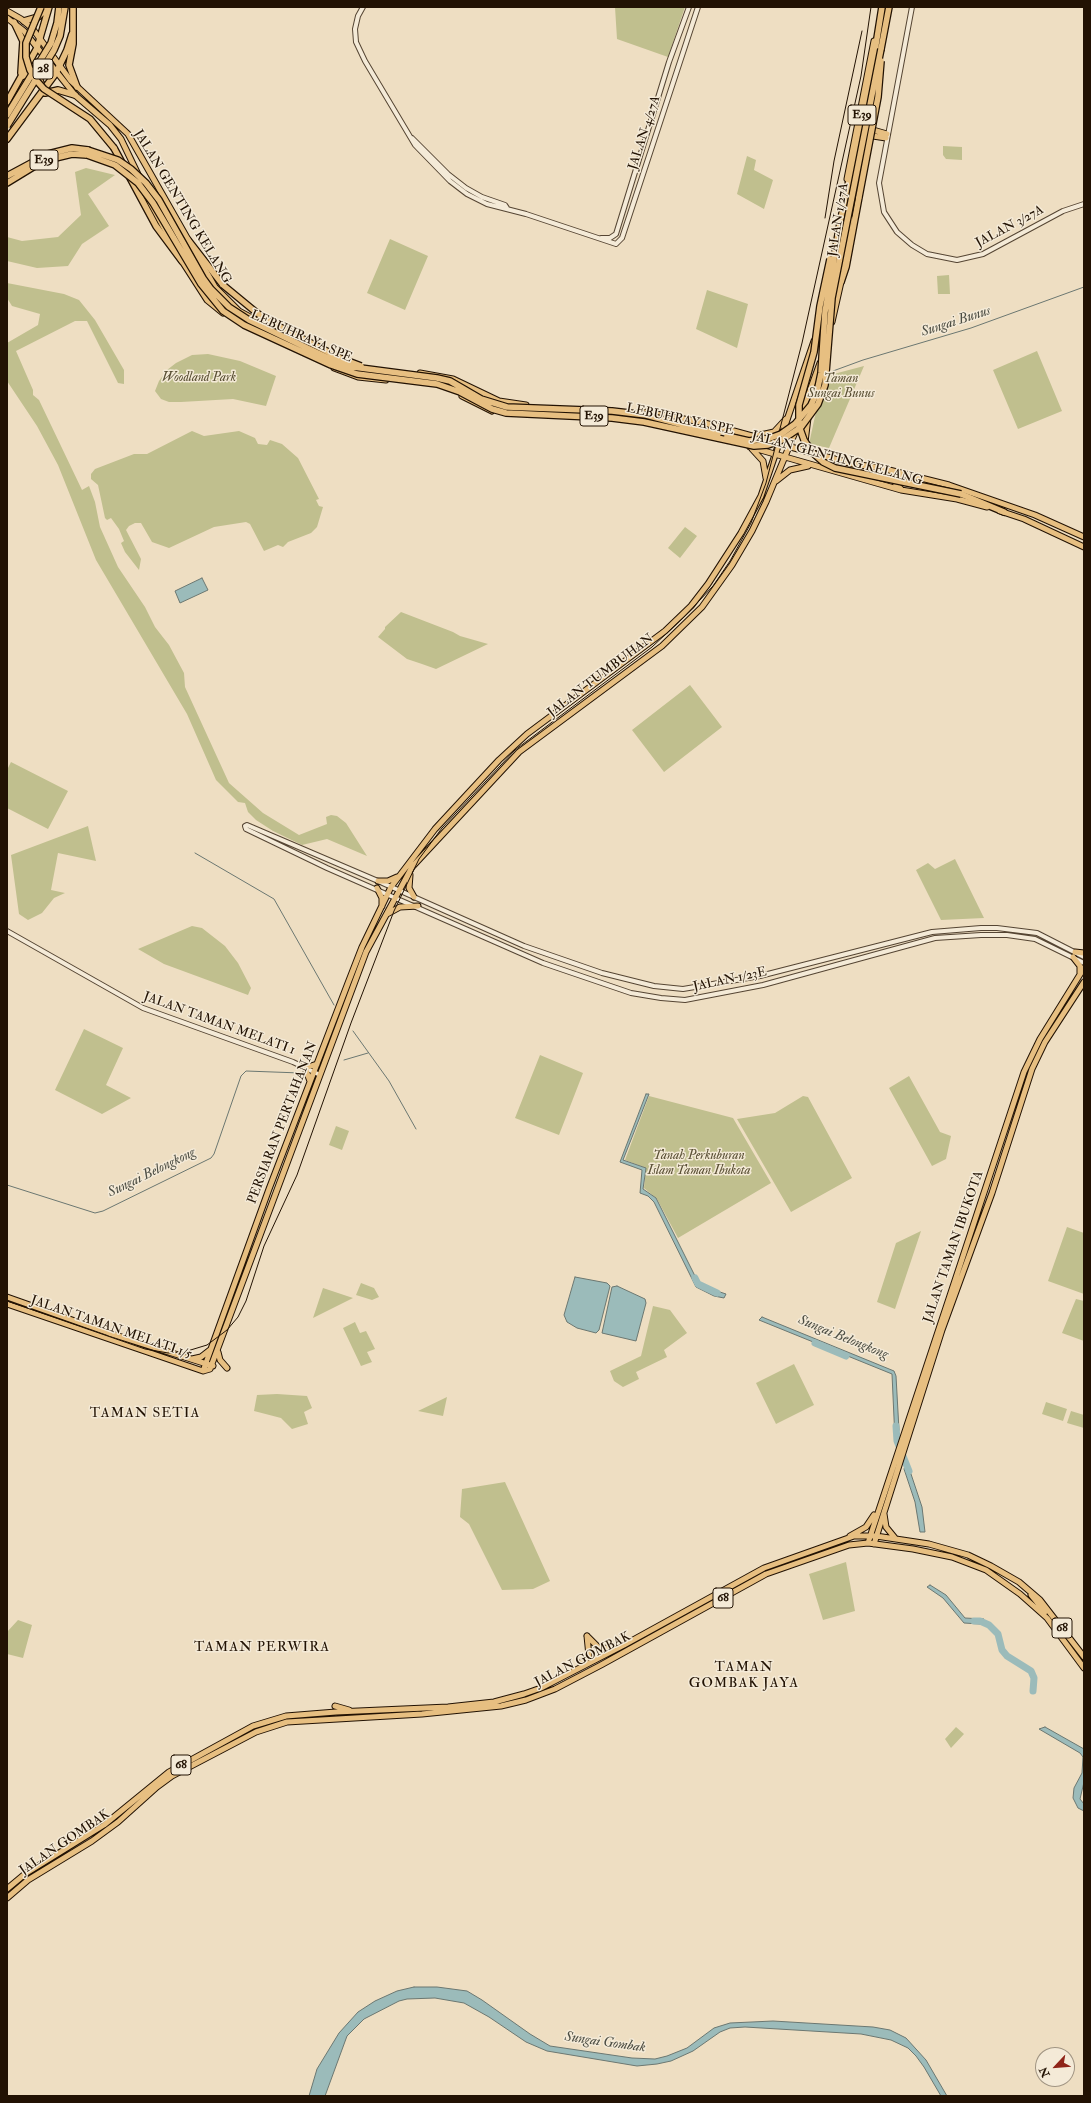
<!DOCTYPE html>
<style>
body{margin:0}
#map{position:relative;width:1091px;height:2103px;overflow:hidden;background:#eedec2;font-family:"IM FELL Double Pica",serif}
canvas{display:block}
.frame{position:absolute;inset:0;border:8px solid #221203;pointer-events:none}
.north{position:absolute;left:1035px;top:2047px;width:40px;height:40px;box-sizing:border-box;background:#f4ead7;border:1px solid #a09482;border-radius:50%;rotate:244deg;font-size:11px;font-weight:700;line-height:16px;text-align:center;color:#221203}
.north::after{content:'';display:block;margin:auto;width:14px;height:18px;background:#8f2418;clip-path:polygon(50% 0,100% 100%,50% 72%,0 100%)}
</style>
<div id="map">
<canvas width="1091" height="2103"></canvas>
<div class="frame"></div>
<div class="north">N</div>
</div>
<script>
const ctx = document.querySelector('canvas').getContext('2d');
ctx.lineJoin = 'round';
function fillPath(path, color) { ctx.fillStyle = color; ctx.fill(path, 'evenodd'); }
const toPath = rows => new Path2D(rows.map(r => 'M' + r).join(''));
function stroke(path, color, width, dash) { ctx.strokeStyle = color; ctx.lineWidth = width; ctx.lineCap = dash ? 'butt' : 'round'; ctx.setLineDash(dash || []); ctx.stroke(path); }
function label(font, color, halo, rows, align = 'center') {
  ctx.font = font + ' "IM FELL Double Pica",serif'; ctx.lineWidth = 3; ctx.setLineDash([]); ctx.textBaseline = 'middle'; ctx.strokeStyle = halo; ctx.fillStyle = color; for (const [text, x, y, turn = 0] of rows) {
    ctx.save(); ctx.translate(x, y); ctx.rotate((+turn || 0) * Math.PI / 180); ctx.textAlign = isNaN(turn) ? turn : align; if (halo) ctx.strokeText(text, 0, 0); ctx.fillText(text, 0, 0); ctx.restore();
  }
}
fillPath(toPath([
 [615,7,685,7,668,57,617,39],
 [943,146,962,147,962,160,946,159,943,155],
 [747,156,756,160,754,170,773,180,764,209,737,194],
 [86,168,115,175,88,194,109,226,82,244,68,266,37,268,7,261,7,237,22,241,58,237,81,215,75,172],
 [390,239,428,256,405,310,367,293],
 [949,275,950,294,938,294,937,276],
 [7,283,64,294,79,300,95,320,124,370,124,384,118,383,87,321,75,321,16,351,33,390,33,395,39,400,82,490,89,486,95,502,100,527,118,567,145,607,155,627,169,645,184,673,185,687,229,783,263,813,299,835,327,824,326,817,331,815,337,816,346,823,367,856,327,839,302,845,273,831,256,820,248,812,245,803,238,802,216,780,187,714,96,560,58,465,37,426,7,381,7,343,38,325,40,314,12,306,7,298],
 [707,290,748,304,737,348,696,329],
 [1037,351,1062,411,1018,429,993,370],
 [208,354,240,361,276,376,266,406,233,399,181,402,169,402,161,399,155,391,159,381,167,370,176,363,192,355],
 [864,366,829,448,809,444,815,416,830,375],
 [192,431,204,436,239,431,255,438,258,444,267,445,270,440,282,444,298,458,319,499,316,500,319,506,323,507,317,527,311,533,288,542,283,547,278,545,264,551,250,524,246,522,214,527,169,548,152,542,141,523,135,523,129,526,126,530,141,559,139,570,125,552,121,543,124,541,119,529,111,518,107,520,105,518,98,485,91,479,91,474,95,469,134,454,147,454],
 [685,527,697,536,680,558,668,548],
 [401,612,453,632,460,636,488,644,436,669,422,664,407,659,378,637,385,629,385,627],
 [690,685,722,727,664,772,632,730],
 [11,762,68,791,48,829,7,808,7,770],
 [88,826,96,861,58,853,51,890,65,893,54,898,42,913,28,920,19,914,11,855],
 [955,859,984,918,941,920,916,870,928,863,935,869],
 [192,926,202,928,225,946,238,963,251,988,248,995,164,964,138,949],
 [84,1029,123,1048,106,1085,131,1098,102,1114,55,1090],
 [540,1055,583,1073,559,1135,515,1118],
 [909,1076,940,1132,951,1136,946,1159,932,1166,889,1088],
 [649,1096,733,1118,771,1183,678,1238,657,1199,644,1188,646,1168,625,1160],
 [803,1096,808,1097,852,1178,791,1212,737,1119,775,1113],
 [336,1126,349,1131,342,1150,329,1145],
 [1067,1227,1084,1233,1084,1294,1048,1281],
 [921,1231,895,1309,877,1302,896,1243],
 [361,1283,374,1288,379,1297,372,1300,356,1295],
 [323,1288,353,1298,313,1318],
 [1076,1299,1084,1301,1084,1341,1062,1333],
 [653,1306,670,1310,687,1333,664,1350,667,1357,636,1372,639,1379,623,1387,614,1381,610,1371,641,1356],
 [355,1322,360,1333,366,1331,375,1349,367,1352,372,1362,361,1366,343,1328],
 [794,1364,814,1405,776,1424,756,1383],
 [277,1394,307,1396,312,1408,304,1412,308,1424,292,1429,281,1418,254,1411,257,1395],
 [447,1397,443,1416,418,1411],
 [1046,1402,1067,1409,1063,1421,1042,1414],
 [1071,1411,1084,1415,1084,1428,1067,1423],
 [505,1482,550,1581,533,1589,502,1590,469,1524,460,1517,462,1489],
 [846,1562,855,1611,823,1620,809,1574],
 [18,1620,32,1625,23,1658,7,1654,7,1632],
 [956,1727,964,1734,951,1748,945,1739]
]), '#c0bf8e');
const water = toPath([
 [202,578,208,590,180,603,175,591,202,578],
 [646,1094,649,1094,623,1160,646,1168,643,1189,656,1198,699,1284,702,1286,726,1294,724,1298,714,1296,696,1287,654,1202,648,1196,640,1193,642,1170,620,1162,646,1094],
 [575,1277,607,1283,610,1286,599,1330,596,1333,577,1328,567,1322,564,1315,575,1277],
 [617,1286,645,1299,646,1303,636,1341,602,1333,612,1287,617,1286],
 [762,1317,894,1371,896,1376,899,1430,895,1440,892,1374,759,1320,762,1317],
 [907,1462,922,1507,925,1532,920,1532,915,1502,904,1469,907,1462],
 [930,1585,946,1595,965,1618,984,1619,980,1624,964,1623,943,1598,927,1587,930,1585],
 [1045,1727,1084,1749,1084,1782,1080,1799,1084,1804,1084,1811,1078,1808,1073,1798,1074,1788,1082,1773,1083,1757,1080,1753,1039,1729,1045,1727],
 [414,1987,437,1987,467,1991,482,2000,530,2034,550,2046,632,2058,655,2059,667,2056,687,2048,714,2028,730,2023,773,2021,873,2027,890,2030,906,2038,926,2060,947,2096,941,2096,924,2067,916,2056,908,2048,891,2040,861,2034,745,2027,730,2028,720,2032,693,2051,671,2061,657,2064,637,2066,547,2051,526,2042,489,2017,464,2003,435,1998,407,1999,399,2001,364,2019,347,2036,325,2096,309,2096,317,2069,339,2033,358,2012,375,2001,397,1991,414,1987]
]);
fillPath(water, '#9bbbba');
stroke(water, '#6b7771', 1);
stroke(toPath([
 [833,371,863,360,971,328,1084,287],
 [195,853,274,899,334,1005],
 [353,1031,389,1081,416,1129],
 [344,1060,368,1053],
 [7,1185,95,1213,103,1211,211,1158,214,1154,241,1076,246,1071,300,1073]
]), '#6b7771', 1);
stroke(toPath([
 [695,1278,698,1284,717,1293],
 [815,1343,846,1356],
 [896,1426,897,1441,909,1471],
 [974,1621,980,1621,989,1625,998,1634,1002,1650,1007,1656,1031,1671,1034,1678,1033,1691]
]), '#9bbbba', 7);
const minor = toPath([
 [363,7,358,16,355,29,356,42,365,61,415,145,450,181,467,194,487,204,526,214,616,244,622,238,698,7],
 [912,7,879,183,884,212,897,232,912,245,927,254,957,260,983,254,1063,211,1084,204],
 [412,138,448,174,466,188,482,197,505,205,507,208],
 [601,238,610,238,616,234,669,62,689,7],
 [7,931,143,1008,293,1062,320,1075],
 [1084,957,1037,933,997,928,981,928,932,932,760,976,683,989,654,986,602,973,524,946,378,881,247,825,245,826,246,829,327,868,543,963,631,993,661,998,685,1000,763,985,935,938,981,935,1007,935,1035,939,1084,963]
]);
const major = toPath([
 [7,11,21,19,32,28,71,81,128,134,215,287,239,311,265,325],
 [7,18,24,31,75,95,110,125,121,139,147,193],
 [869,121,873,130,887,134],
 [865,144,868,139,873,136,886,138],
 [847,179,874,41],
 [150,202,176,250],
 [180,258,207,300,223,313],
 [832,322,841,282,850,218],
 [334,368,358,377,386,380],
 [420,373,453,379,499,401,526,405],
 [462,396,492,411],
 [644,412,701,422,763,439],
 [801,415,820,363],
 [756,436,774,432,786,419],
 [805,442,808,418],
 [776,443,853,464,881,468,949,485,1035,515,1084,537],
 [750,447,901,490,957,499,987,507],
 [752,449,763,461,766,478],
 [776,481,790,470,808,466],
 [901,489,896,485,895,480,898,476,905,474],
 [1000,511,1024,519,1084,547],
 [410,875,409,888,414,897],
 [378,881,388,881,397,877],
 [377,888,382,898,382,906],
 [387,914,400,907,418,906],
 [1075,952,1084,953],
 [1073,957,1080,966,1080,973],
 [310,1081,305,1068,317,1064],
 [7,1297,109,1333,213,1366],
 [7,1304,203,1371,210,1369,366,952,412,867,519,752,662,646,702,607,732,565,752,531,766,502,796,430],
 [218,1352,220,1360,227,1368],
 [192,1359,201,1357,210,1350],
 [203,1371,269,1189,348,983,362,947,391,887,435,829,499,760,527,734,665,631,691,606,708,584,741,533,761,496,814,341],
 [884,1514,886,1527,895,1538],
 [850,1536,866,1527,874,1515],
 [868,1543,1024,1072,1040,1039,1084,968],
 [874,1544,942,1330,992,1193,1032,1069,1045,1042,1084,982],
 [1031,1595,1045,1612],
 [587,1636,600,1649,615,1647],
 [581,1663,589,1656,587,1636],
 [335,1706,349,1710],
 [7,1889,25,1874,104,1825,169,1772,253,1726,286,1716,336,1712,448,1707,494,1702,524,1694,541,1688,624,1645,764,1568,854,1536,876,1536,929,1544,968,1555,991,1566,1019,1582,1040,1600,1084,1657],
 [7,1898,28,1880,92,1841,118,1822,157,1787,172,1776,256,1732,287,1722,422,1714,501,1706,526,1700,555,1689,601,1665,766,1574,849,1545,868,1543,913,1549,952,1557,986,1570,1020,1594,1047,1618,1084,1668]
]);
const highway = toPath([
 [73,7,73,44,69,65,77,87],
 [24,21,38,17,48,7],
 [14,22,23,41,21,73],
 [881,49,889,7],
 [21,77,30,73,38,75,43,89],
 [45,93,58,90,75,95],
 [7,102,37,48,49,7],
 [7,139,56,73,67,50,72,34],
 [114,148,156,226,182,261],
 [7,176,48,154,72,148,88,150],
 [7,183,43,161,72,154,87,155],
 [840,223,871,76,882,7],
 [188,240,223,285],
 [841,282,846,267,859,197],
 [961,494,1004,512]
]);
stroke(minor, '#554533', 6);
stroke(major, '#221203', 7);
stroke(highway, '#221203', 8);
stroke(minor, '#f4ead7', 4);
stroke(major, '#e7bf81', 5);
stroke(highway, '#e7bf81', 5.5);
stroke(toPath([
 [825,218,834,161,862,31],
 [7,1301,145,1349,168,1353,184,1352,207,1345,227,1330,238,1317,246,1301,264,1246,297,1175,351,1023,394,911,419,859,442,828,515,750,652,647,684,617,713,586,730,561,751,523,766,483,802,343,861,76,871,7]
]), '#221203', 1);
const highwayBridge = toPath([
 [41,7,26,43,26,57,30,70,35,79,44,89,90,119,114,148],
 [7,115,51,43,57,23,59,7],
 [7,126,54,50,60,36,65,7],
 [88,150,118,160,131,169,146,183,159,200,203,278,211,289,229,307,249,320,332,360,353,367,437,378,450,381,481,399,507,407,612,411,646,415,718,434],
 [87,155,115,165,138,183,153,203,201,284,223,311,244,325,331,365,357,374,437,384,460,392,492,409,506,413,612,418,644,422,754,446,768,445,782,440,801,427,818,404,825,385,832,298,881,49],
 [859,197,878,97,881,61],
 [830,259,820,306,814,352,799,405,799,426,804,440,812,452,823,462,835,468,961,494],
 [223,285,257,313,272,323,340,358,361,366],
 [727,436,749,441,770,438,781,434,795,424,811,405,817,392,821,373,825,312,840,223]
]);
stroke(highwayBridge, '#221203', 8, []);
stroke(highwayBridge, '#e7bf81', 5.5);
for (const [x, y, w] of [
 [43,69,20],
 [862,115,28],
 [44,160,28],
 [594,416,28],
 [723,1598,20],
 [1062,1628,20],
 [181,1765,20]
]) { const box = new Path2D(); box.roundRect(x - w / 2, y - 10, w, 20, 3); ctx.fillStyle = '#f4ead7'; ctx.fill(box); stroke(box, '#221203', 1); }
label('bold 12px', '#221203', null, [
 ["28",43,69],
 ["E39",862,115],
 ["E39",44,160],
 ["E39",594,416],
 ["68",723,1598],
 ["68",1062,1628],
 ["68",181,1765]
]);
label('13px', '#221203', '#f4ead7', [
 ["JALAN 4/27A",645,133,-72],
 ["JALAN GENTING KELANG",182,207,59],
 ["JALAN 1/27A",839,220,-81],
 ["JALAN 3/27A",1010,227,-28],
 ["LEBUHRAYA SPE",301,337,24],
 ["LEBUHRAYA SPE",680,420,12],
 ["JALAN GENTING KELANG",837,459,15],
 ["JALAN TUMBUHAN",601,676,-37],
 ["JALAN 1/23E",730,980,-12],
 ["JALAN TAMAN MELATI 1",219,1024,20],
 ["PERSIARAN PERTAHANAN",283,1123,-69],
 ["JALAN TAMAN IBUKOTA",954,1247,-71],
 ["JALAN TAMAN MELATI 1/5",111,1328,19],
 ["JALAN GOMBAK",583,1660,-27],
 ["JALAN GOMBAK",65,1843,-34]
]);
label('italic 13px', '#594f34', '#f4ead7', [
 ["Woodland Park",199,378],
 ["Taman",841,379],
 ["Sungai Bunus",841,394],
 ["Tanah Perkuburan",699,1156],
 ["Islam Taman Ibukota",699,1171]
]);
label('italic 14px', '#4c4d43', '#f4ead7', [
 ["Sungai Bunus",956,322,-18],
 ["Sungai Belongkong",152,1173,-26],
 ["Sungai Belongkong",843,1338,22],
 ["Sungai Gombak",605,2043,8]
]);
ctx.letterSpacing = '1px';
label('14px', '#221203', '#f4ead7', [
 ["TAMAN SETIA",145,1414],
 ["TAMAN PERWIRA",262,1648],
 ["TAMAN",744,1668],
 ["GOMBAK JAYA",744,1684]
]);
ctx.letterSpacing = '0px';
</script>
